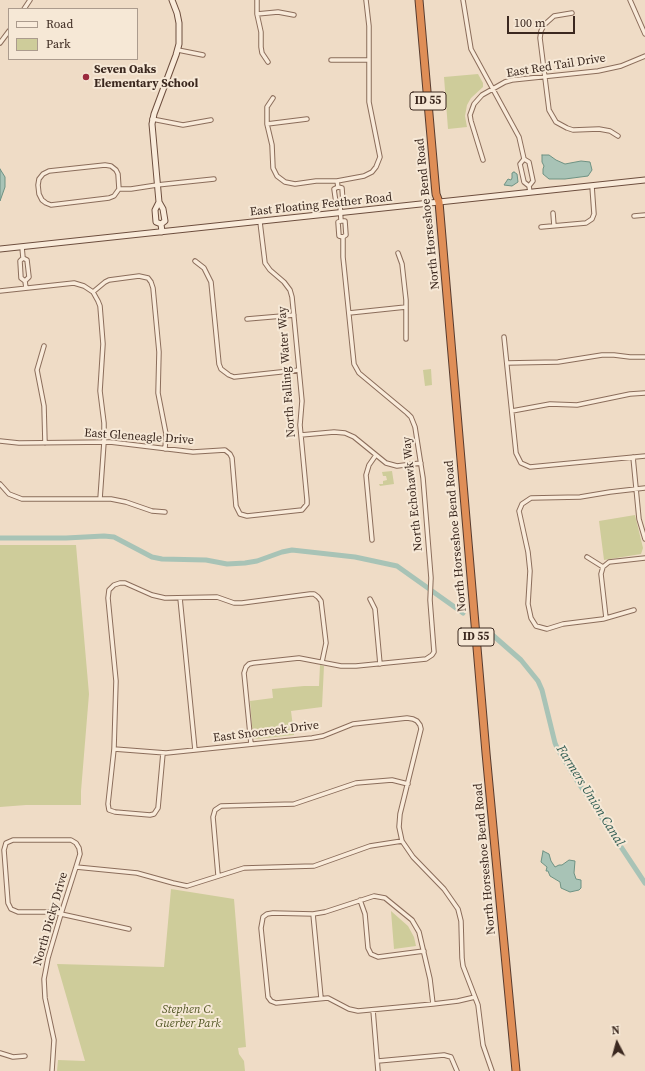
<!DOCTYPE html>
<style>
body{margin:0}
#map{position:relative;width:645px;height:1071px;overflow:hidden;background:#efdcc6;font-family:"Source Serif 4",serif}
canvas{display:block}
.legend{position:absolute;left:8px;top:8px;width:130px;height:52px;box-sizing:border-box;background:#f6e8d6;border:1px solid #ab9b8d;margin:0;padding:5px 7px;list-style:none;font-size:12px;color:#3b281f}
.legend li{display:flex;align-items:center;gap:8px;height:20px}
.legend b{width:20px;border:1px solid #ab9b8d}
.north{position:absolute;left:597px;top:1023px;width:40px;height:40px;-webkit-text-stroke:3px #f6e8d6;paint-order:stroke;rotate:354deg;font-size:11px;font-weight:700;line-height:16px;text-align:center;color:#3b281f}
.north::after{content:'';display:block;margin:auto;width:14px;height:18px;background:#3b281f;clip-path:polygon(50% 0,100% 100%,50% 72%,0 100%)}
.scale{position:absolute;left:507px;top:16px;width:68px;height:18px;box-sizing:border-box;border:2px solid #3b281f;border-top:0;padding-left:5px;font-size:12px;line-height:14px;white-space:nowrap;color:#3b281f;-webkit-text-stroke:3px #f6e8d6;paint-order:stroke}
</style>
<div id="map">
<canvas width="645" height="1071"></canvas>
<ul class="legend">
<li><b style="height:5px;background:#f9ebda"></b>Road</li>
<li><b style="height:11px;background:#cecc9a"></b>Park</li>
</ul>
<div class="north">N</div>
<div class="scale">100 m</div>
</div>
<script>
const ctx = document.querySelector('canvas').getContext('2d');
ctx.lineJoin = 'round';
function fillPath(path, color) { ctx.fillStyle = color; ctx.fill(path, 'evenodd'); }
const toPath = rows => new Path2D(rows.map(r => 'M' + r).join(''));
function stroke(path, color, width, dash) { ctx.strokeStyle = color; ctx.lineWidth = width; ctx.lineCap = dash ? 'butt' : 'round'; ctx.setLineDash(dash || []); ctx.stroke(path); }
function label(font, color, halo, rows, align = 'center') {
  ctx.font = font + ' "Source Serif 4",serif'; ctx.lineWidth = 4; ctx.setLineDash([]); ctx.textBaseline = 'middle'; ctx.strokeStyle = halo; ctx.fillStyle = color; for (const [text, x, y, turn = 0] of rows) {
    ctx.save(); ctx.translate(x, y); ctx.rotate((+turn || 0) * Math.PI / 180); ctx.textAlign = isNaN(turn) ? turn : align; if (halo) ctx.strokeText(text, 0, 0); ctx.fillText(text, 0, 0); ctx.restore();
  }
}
fillPath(toPath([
 [478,74,483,83,483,87,471,98,467,105,465,116,467,127,448,129,444,77],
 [431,369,432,385,425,386,423,370],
 [392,471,394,484,380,486,379,484,383,484,383,481,387,480,386,476,383,476,382,472],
 [635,515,643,548,641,554,604,560,599,521],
 [0,545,76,545,89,694,81,791,81,805,26,805,0,807],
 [320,665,324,666,322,707,291,711,294,735,256,739,253,738,250,701,273,698,272,689,304,686,319,686],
 [171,889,234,899,246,1047,238,1048,239,1054,244,1061,245,1071,57,1071,58,1060,85,1061,57,964,164,967],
 [391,911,408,926,414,937,416,946,394,949]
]), '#cecc9a');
const water = toPath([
 [542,155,549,155,556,160,565,164,581,161,590,162,592,170,588,176,565,179,549,179,543,174,543,169,544,166,542,162,542,155],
 [0,169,5,177,5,187,0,201,0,169],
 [514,172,517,174,518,182,512,186,504,185,508,179,511,180,512,178,512,173,514,172],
 [543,851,549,854,551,861,555,867,559,865,562,865,569,860,575,861,574,873,576,879,581,880,581,888,579,890,570,892,561,888,560,882,550,876,548,871,546,871,547,867,541,862,543,851]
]);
fillPath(water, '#a8c3b6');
stroke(water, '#6e9283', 1);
stroke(toPath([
 [0,538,66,538,104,536,114,537,152,557,162,559,206,560,227,564,245,563,257,561,282,552,292,550,355,557,397,566,463,613],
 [488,631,521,660,538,681,542,690,555,743,558,750,576,779,645,883]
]), '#a8c3b6', 5);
const street = toPath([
 [257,0,257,14,261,32,261,47,262,53,268,62],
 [463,0,471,49,519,137,524,159],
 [630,0,645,34],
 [24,9,30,0],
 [572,13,554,16,544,25,541,31,540,38,549,110,556,122,567,128,573,130,599,129,610,131,618,136],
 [257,14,278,12,294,15],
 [0,43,9,31],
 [178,50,203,55],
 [331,60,369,60],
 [273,98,267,107,267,124,272,145,273,168,277,176,285,182,295,184,316,181,337,181],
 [152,119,183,125,211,120],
 [267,124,307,119],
 [483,160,471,121,470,115,474,104,482,95,505,82,512,80,598,71,621,66,645,56],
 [529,186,524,182,520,164,524,159,529,162,533,181,529,186,530,192],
 [338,187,334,189,336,203,340,204,343,202,342,188,338,187,337,181,364,176,372,172,376,167,380,157,369,102,369,26,366,0],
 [119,189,118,174,116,170,111,166,105,165,49,171,43,174,39,179,38,185,39,194,42,200,46,203,51,205,109,198,114,196,119,189,131,189,157,185,214,179],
 [340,204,341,221,345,221,346,235,343,237,339,236,338,222,341,221],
 [553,213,554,226],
 [634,216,645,215],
 [541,227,586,223,592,219,594,214,592,186],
 [22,247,23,258],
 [398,253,402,264,406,300,406,339],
 [195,261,204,268,211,282,219,364,221,369,229,375,234,377,299,370],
 [25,281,29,277,27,260,23,258,20,261,21,278,25,281,26,288],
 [0,291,74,283,84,286,93,292,105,282,109,280,139,276,148,278,151,282,153,288,159,352,158,393,166,434,165,449],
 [93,292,98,301,100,306,103,344,100,391,104,423,104,442,100,499],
 [349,313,406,307],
 [247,319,294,315],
 [504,337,516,453,521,463,530,467,645,456],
 [44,346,37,370,44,406,45,443],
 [507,363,558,362,602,355,614,355,630,357,645,357],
 [512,411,550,404,577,405,630,394,645,393],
 [301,435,334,432,345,433,354,437,386,463,397,466,421,463],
 [0,441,19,443,110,442,193,452,225,450,230,454,232,458,236,506,240,514,247,516,302,510,307,504,307,500,300,425,302,401,292,297,290,290,284,282,270,270,265,263,260,222],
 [633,457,639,519,645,539],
 [0,484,9,494,22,499,111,499,126,502,152,511,165,512],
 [372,540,366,475,369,465,376,455],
 [587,557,603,567,609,562,645,558],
 [603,567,601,574,606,618],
 [180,598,195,750],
 [370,599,375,609,380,664],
 [634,610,603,619,563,624,547,629,536,626,531,618,528,604,530,571,528,552,519,511,522,504,531,498,580,497,610,492,645,488],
 [251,744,244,673,246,667,249,664,253,663,299,658,341,666,356,666,426,659,432,655,434,652,430,600,431,578,423,478,415,427,411,417,407,413,359,373,354,364,343,257,343,237],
 [114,749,166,753,312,738,323,736,353,724,407,718,413,719,417,721,420,725,421,729,400,814,399,827,402,841,413,857,444,889,458,909,461,921,462,958,463,966,478,1005,483,1045,492,1071],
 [163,753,158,808,154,814,150,815,115,812,109,810,108,804,114,749,116,681,108,598,109,590,114,585,120,583,125,583,152,595,165,598,217,597,234,603,242,603,310,594,314,594,318,597,321,601,326,643,322,662],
 [76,867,137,873,173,883,187,886,244,868,314,866,370,846,402,841],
 [218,875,213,817,215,810,221,806,294,804,356,783,392,780,408,784],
 [360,900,365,914,368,948,371,954,378,957,424,951],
 [313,914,321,998],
 [433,1004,430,979,419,932,412,920,385,898,374,896,325,912,313,914,273,913,267,914,263,917,261,928,268,997,271,1001,276,1003,328,998,349,1009,358,1011,433,1004,458,1001,475,997],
 [373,1010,378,1071],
 [0,1053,13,1057,25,1056],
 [378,1061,444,1055,451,1057,457,1071],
 [52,1071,54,1040,45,998,44,979,48,958,61,914,76,867,80,854,79,848,76,843,71,840,13,840,6,843,4,850,8,903,11,909,18,912,54,912,61,914,129,929]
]);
const secondary = toPath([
 [159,202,152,124,154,114,176,55,179,44,179,23,177,13,172,0],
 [161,224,156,222,155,210,159,202,163,209,165,221,161,224,162,232],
 [0,249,645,180]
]);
const highway = toPath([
 [419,0,436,194,439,202,486,753,516,1071]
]);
stroke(street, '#8b6d5b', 5.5);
stroke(secondary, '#6d4e3e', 7);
stroke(highway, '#593c2f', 9);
stroke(street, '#f9ebda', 3.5);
stroke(secondary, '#f9ebda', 5);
stroke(highway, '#df8e57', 7);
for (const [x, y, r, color] of [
 [86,77,4,"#9b2a3d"]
]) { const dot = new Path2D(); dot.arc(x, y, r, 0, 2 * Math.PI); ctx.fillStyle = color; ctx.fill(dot); stroke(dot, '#f6e8d6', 1.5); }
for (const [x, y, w] of [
 [428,101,36],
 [476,637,36]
]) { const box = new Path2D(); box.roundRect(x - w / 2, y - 9, w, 18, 3); ctx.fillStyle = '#f6e8d6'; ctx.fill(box); stroke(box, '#3b281f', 1); }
label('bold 11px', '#3b281f', null, [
 ["ID 55",428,101],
 ["ID 55",476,637]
]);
label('12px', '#3b281f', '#f6e8d6', [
 ["East Red Tail Drive",556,66,-9],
 ["East Floating Feather Road",321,205,-6],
 ["North Horseshoe Bend Road",428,214,-96],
 ["North Falling Water Way",287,372,-94],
 ["East Gleneagle Drive",139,437,4],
 ["North Echohawk Way",413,494,-96],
 ["North Horseshoe Bend Road",456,536,-95],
 ["East Snocreek Drive",266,732,-7],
 ["North Horseshoe Bend Road",485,859,-95],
 ["North Dicky Drive",51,919,-74]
]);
label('bold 12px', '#3b281f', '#f6e8d6', [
 ["Seven Oaks",94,70],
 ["Elementary School",94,84]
], 'left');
label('italic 12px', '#535826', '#f6e8d6', [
 ["Stephen C.",188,1010],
 ["Guerber Park",188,1024]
]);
label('italic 13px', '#2e5b51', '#f6e8d6', [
 ["Farmers Union Canal",590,796,58]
]);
</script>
